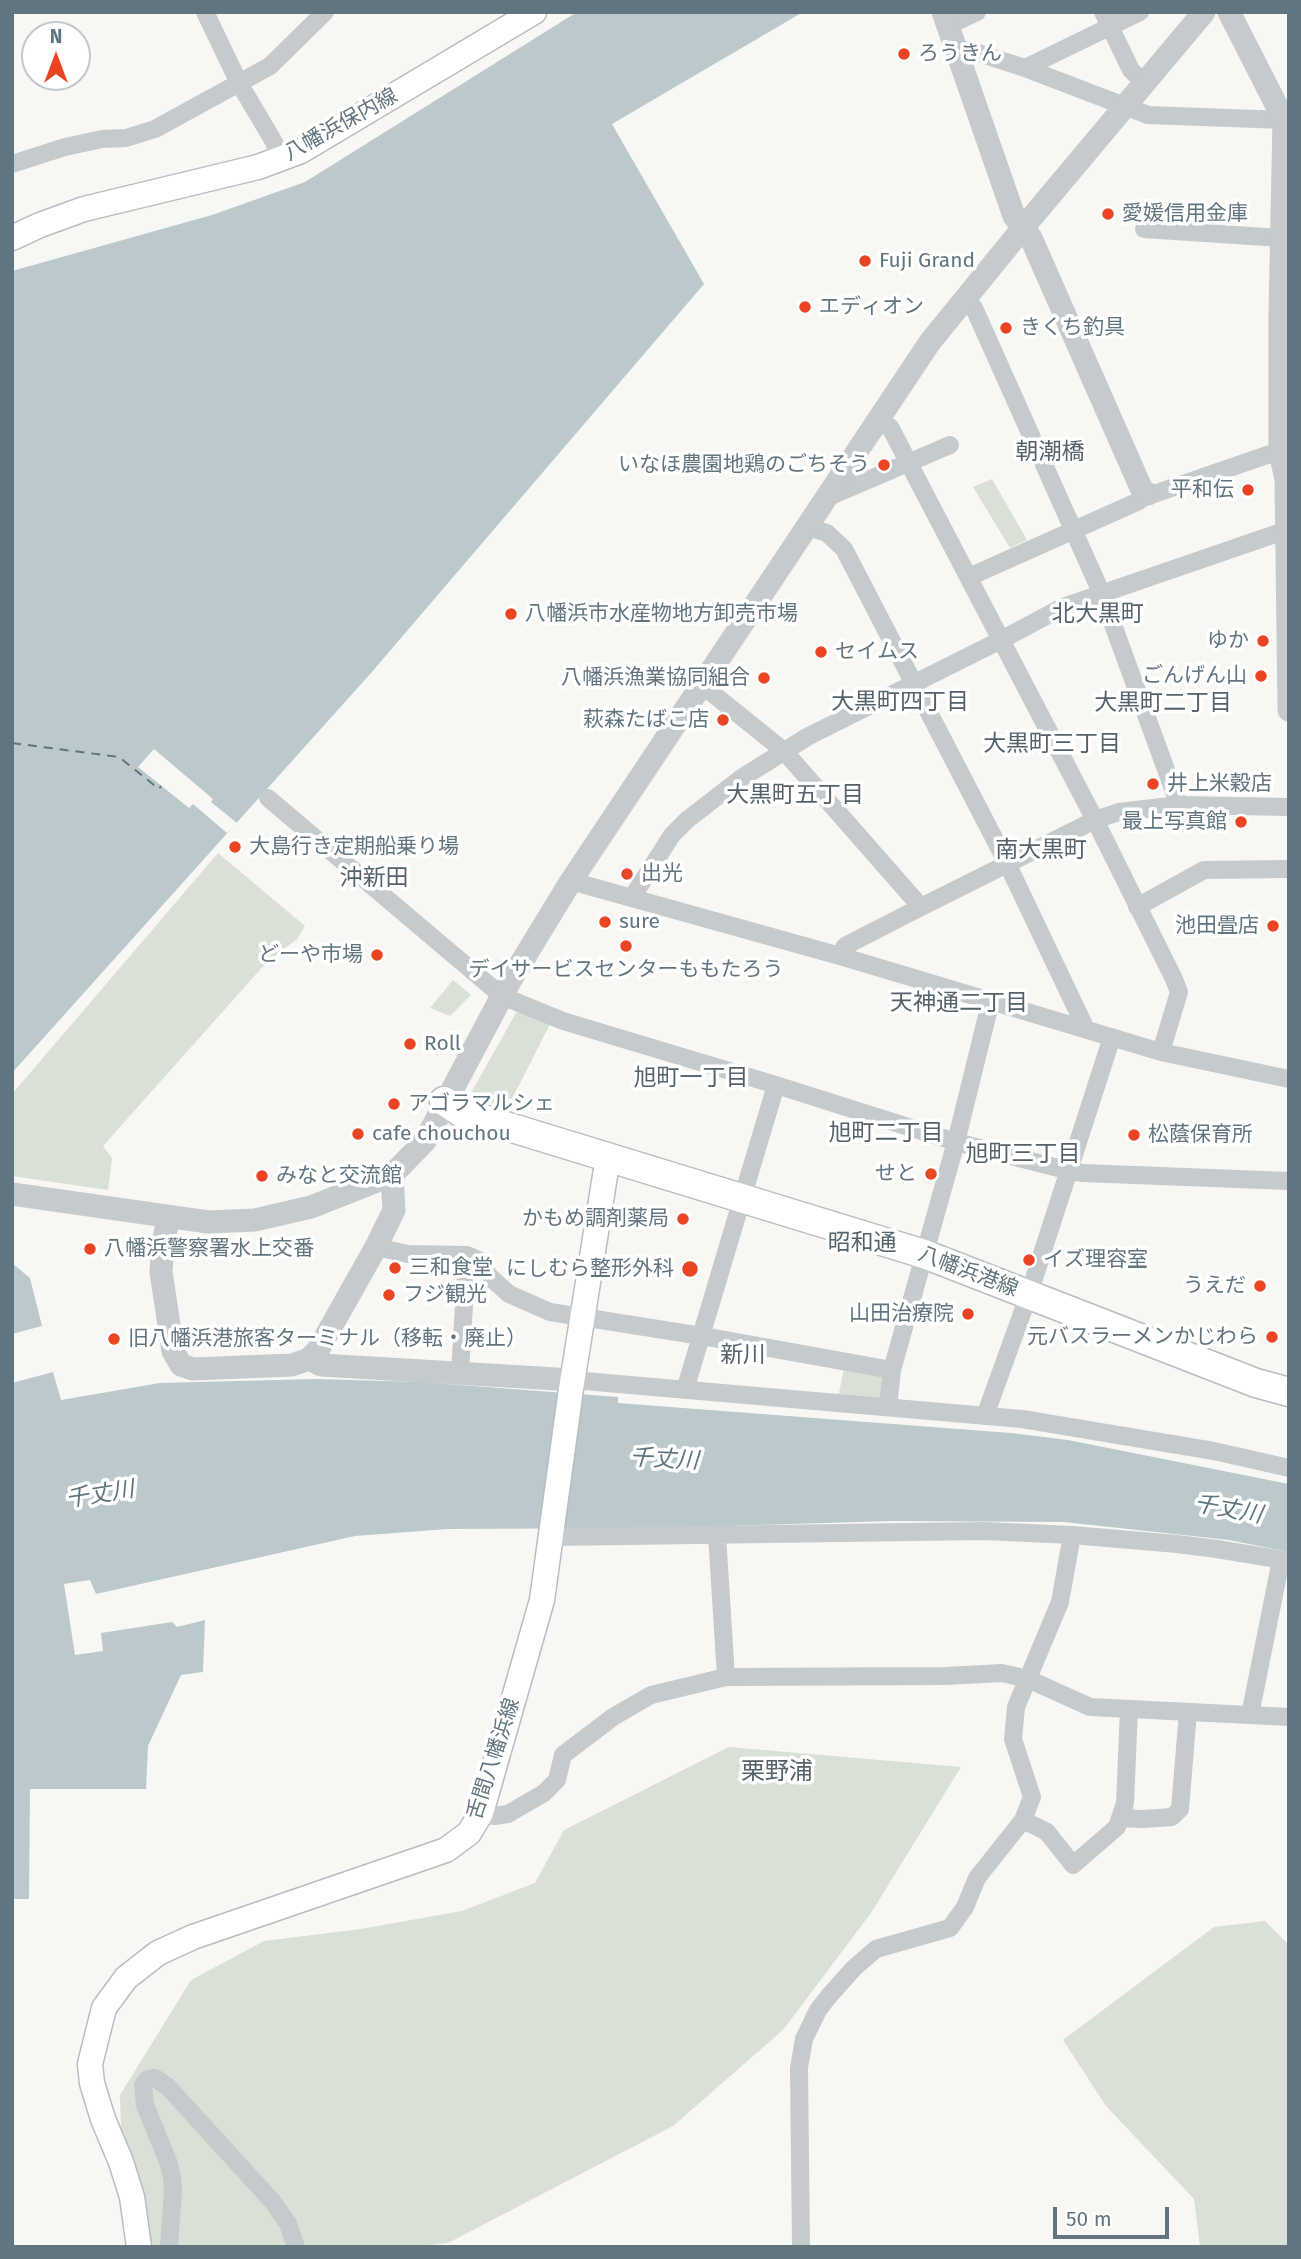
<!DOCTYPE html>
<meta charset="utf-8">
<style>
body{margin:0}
#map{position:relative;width:1301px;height:2259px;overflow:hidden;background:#f8f7f4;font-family:"Fira Sans",sans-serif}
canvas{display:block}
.frame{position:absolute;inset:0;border:14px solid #617581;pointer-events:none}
.north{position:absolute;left:21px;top:21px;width:70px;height:70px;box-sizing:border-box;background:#fff;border:2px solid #c0c8cd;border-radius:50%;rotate:0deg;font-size:19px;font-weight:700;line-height:28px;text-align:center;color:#617581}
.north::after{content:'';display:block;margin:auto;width:24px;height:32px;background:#ea4422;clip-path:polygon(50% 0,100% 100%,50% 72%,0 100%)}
.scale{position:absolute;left:1053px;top:2207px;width:116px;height:32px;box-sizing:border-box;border:4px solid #617581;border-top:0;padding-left:9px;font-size:21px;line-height:24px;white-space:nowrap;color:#617581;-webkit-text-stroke:5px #fff;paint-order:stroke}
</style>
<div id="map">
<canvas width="1301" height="2259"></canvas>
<div class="frame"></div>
<div class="north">N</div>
<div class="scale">50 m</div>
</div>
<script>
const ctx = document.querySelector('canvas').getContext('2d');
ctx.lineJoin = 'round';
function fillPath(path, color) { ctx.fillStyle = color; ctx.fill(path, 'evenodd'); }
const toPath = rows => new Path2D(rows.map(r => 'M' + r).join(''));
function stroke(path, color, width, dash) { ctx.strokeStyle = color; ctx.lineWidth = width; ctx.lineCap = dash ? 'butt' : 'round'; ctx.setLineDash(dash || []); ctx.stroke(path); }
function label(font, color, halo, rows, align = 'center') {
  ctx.font = font + ' "Fira Sans","Noto Sans JP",sans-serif'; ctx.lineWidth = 7; ctx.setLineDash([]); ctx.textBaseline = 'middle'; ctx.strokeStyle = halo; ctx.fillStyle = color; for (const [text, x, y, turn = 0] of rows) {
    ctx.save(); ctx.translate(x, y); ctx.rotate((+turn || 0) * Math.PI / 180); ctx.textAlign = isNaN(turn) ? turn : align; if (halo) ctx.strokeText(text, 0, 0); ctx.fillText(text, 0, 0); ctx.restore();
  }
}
fillPath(toPath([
 [992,479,1027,540,1010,548,973,487],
 [218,853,305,926,297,939,266,963,103,1146,112,1158,108,1190,12,1176,12,1094],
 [453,980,471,995,450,1016,430,1008],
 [517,1011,550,1024,507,1109,471,1093],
 [844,1368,892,1376,892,1407,837,1403],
 [729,1747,961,1767,871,1913,783,2030,673,2126,448,2243,410,2247,147,2247,124,2218,120,2095,191,1980,264,1941,361,1929,462,1911,535,1883,564,1830],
 [1265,1921,1289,1945,1289,2247,1200,2247,1194,2199,1106,2106,1063,2040,1214,1927]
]), '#d9e0d5');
fillPath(toPath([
 [577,12,803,12,612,124,704,284,371,673,12,1073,12,271,212,215,305,182],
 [12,1263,30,1278,42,1326,12,1334],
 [53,1372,61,1400,160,1383,316,1379,420,1382,618,1397,618,1403,1011,1433,1068,1440,1289,1484,1289,1552,1229,1540,1064,1522,892,1521,658,1528,448,1529,355,1536,96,1594,90,1580,64,1584,75,1655,103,1651,101,1633,172,1622,177,1627,205,1620,203,1672,181,1675,148,1746,146,1789,30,1789,29,1899,12,1899,12,1383]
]), '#bcc9cc');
fillPath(toPath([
 [154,749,213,799,211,802,237,823,227,833,193,804,189,808,138,767]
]), '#f8f7f4');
stroke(toPath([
 [12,743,119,757,159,789,161,786]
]), '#5c757c', 2, [9, 7]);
const secondary = toPath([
 [12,238,40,225,84,209,258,167,301,151,534,12],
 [139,2247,132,2197,121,2162,103,2119,92,2083,90,2064,104,2008,126,1978,158,1953,193,1937,446,1850,469,1833,481,1813,542,1600,571,1389,608,1157]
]);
const primary = toPath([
 [444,1101,460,1112,924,1254,1256,1383,1289,1392]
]);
stroke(secondary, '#b7bdc1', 27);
stroke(primary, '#b8bdc0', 31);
stroke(toPath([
 [205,12,239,83,274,142,281,159],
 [1103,12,1131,70,1144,83],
 [948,26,977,12],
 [958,49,972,51,1025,68,1148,115,1284,120],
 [1025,68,1140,12],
 [12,164,65,147,102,139,126,138,155,129,270,66,325,12],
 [1144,229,1281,238],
 [965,299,974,308,1101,592,1179,805],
 [875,423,890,427,1095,820,1174,979,1179,992,1161,1052],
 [826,498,950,445],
 [808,527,827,533,844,549,1007,863,1085,1027],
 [969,577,1139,501,1148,494,1154,494,1273,453,1280,453],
 [702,685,784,751,921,907],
 [268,798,502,996,563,1021,776,1085,956,1142,1070,1171,1083,1173,1289,1181],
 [571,881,840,956,1161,1052,1289,1079],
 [633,896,672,835,687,820,740,779,807,737,1001,640,1063,607,1287,530],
 [1137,907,1204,870,1289,869],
 [840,956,845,946,921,907,1095,820,1119,812,1179,805,1289,807],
 [376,1247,408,1254,467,1255,478,1260,490,1277,509,1294,550,1312,702,1336,892,1370],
 [460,1372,467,1255],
 [573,1380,1022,1419,1214,1451,1289,1468],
 [685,1390,776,1085],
 [888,1407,892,1370,956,1142,991,1000],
 [985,1416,1029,1294,1112,1037],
 [717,1535,726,1677],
 [552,1537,984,1531,1072,1535,1177,1544,1217,1549,1289,1561],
 [1250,1715,1281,1560],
 [481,1813,494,1816,508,1814,544,1793,557,1780,563,1755,613,1717,651,1695,726,1677,946,1676,1002,1673,1028,1679,1090,1707,1289,1717],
 [1121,1818,1143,1819,1172,1817,1180,1809,1188,1712],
 [1023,1820,1047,1832,1073,1865,1117,1827,1125,1803,1129,1709],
 [169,2247,173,2190,172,2178,169,2164,145,2105,143,2085,148,2079,155,2078,168,2087,273,2202,288,2224,296,2247],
 [801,2247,799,2068,804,2039,818,2010,829,1996,854,1968,876,1949,950,1928,965,1907,977,1878,1023,1820,1032,1797,1013,1739,1016,1707,1060,1602,1072,1535]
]), '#c5cacc', 18);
stroke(toPath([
 [943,12,1014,216,1031,238,1142,490,1148,494],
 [1229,12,1284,120,1280,314,1280,453,1286,479,1289,710],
 [12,1194,208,1222,255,1220,311,1207,392,1175,425,1141,510,981,571,881,930,342,1022,229,1204,12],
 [169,1217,163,1242,161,1272,173,1351,181,1365,193,1369,292,1365,309,1359,318,1350,376,1247,394,1210,392,1175],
 [309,1359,321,1365,573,1380]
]), '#c5cacc', 23);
stroke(secondary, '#fff', 24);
stroke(primary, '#fff', 28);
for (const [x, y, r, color] of [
 [904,54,7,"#ea4422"],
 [1108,214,7,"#ea4422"],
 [865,261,7,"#ea4422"],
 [805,307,7,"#ea4422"],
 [1006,328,7,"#ea4422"],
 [884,465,7,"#ea4422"],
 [1248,490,7,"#ea4422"],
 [511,614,7,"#ea4422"],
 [1263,641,7,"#ea4422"],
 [821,652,7,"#ea4422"],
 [1261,676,7,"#ea4422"],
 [764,678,7,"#ea4422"],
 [723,720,7,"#ea4422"],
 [1153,784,7,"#ea4422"],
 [1241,822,7,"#ea4422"],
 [235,847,7,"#ea4422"],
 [627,874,7,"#ea4422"],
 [605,922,7,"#ea4422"],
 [1273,926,7,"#ea4422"],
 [626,946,7,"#ea4422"],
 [377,955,7,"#ea4422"],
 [410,1044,7,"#ea4422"],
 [394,1104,7,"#ea4422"],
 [358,1134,7,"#ea4422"],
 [1134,1135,7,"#ea4422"],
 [931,1174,7,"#ea4422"],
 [262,1176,7,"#ea4422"],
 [683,1219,7,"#ea4422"],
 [90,1249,7,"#ea4422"],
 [1029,1260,7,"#ea4422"],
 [395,1268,7,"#ea4422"],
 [690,1269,9,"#ea4422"],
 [1260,1286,7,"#ea4422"],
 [389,1295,7,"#ea4422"],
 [968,1314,7,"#ea4422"],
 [1272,1337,7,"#ea4422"],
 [114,1339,7,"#ea4422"]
]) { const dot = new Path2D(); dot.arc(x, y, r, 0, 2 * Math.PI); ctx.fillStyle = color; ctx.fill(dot); stroke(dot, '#fff', 2.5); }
label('21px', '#617581', '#fff', [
 ["ろうきん",918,54],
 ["愛媛信用金庫",1122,214],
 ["Fuji Grand",879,261],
 ["エディオン",819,307],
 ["きくち釣具",1020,328],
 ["いなほ農園地鶏のごちそう",870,465,"right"],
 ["平和伝",1234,490,"right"],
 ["八幡浜市水産物地方卸売市場",525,614],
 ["ゆか",1249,641,"right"],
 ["セイムス",835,652],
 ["ごんげん山",1247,676,"right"],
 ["八幡浜漁業協同組合",750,678,"right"],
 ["萩森たばこ店",709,720,"right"],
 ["井上米穀店",1167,784],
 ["最上写真館",1227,822,"right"],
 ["大島行き定期船乗り場",249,847],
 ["出光",641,874],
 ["sure",619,922],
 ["池田畳店",1259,926,"right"],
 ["どーや市場",363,955,"right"],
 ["デイサービスセンターももたろう",626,970,"center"],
 ["Roll",424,1044],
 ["アゴラマルシェ",408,1104],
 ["cafe chouchou",372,1134],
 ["松蔭保育所",1148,1135],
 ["せと",917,1174,"right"],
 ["みなと交流館",276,1176],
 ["かもめ調剤薬局",669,1219,"right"],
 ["八幡浜警察署水上交番",104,1249],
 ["イズ理容室",1043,1260],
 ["三和食堂",409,1268],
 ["にしむら整形外科",674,1269,"right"],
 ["うえだ",1246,1286,"right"],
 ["フジ観光",403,1295],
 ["山田治療院",954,1314,"right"],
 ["元バスラーメンかじわら",1258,1337,"right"],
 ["旧八幡浜港旅客ターミナル（移転・廃止）",128,1339]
], 'left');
label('21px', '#617581', '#fff', [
 ["八幡浜保内線",341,125,-29],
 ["八幡浜港線",968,1272,21],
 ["舌間八幡浜線",494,1759,-72]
]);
label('23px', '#54626c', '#fff', [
 ["朝潮橋",1050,453],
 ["北大黒町",1098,615],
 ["大黒町四丁目",900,703],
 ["大黒町二丁目",1163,704],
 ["大黒町三丁目",1052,745],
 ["大黒町五丁目",795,796],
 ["南大黒町",1041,851],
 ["沖新田",374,879],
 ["天神通二丁目",959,1004],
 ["旭町一丁目",691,1079],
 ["旭町二丁目",886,1134],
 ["旭町三丁目",1023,1155],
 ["昭和通",862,1244],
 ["新川",743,1356]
]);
label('italic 23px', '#5c757c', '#fff', [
 ["千丈川",664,1460,3],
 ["千丈川",100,1495,-9],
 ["千丈川",1228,1510,10]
]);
label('24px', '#54626c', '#fff', [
 ["栗野浦",777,1772]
]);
</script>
